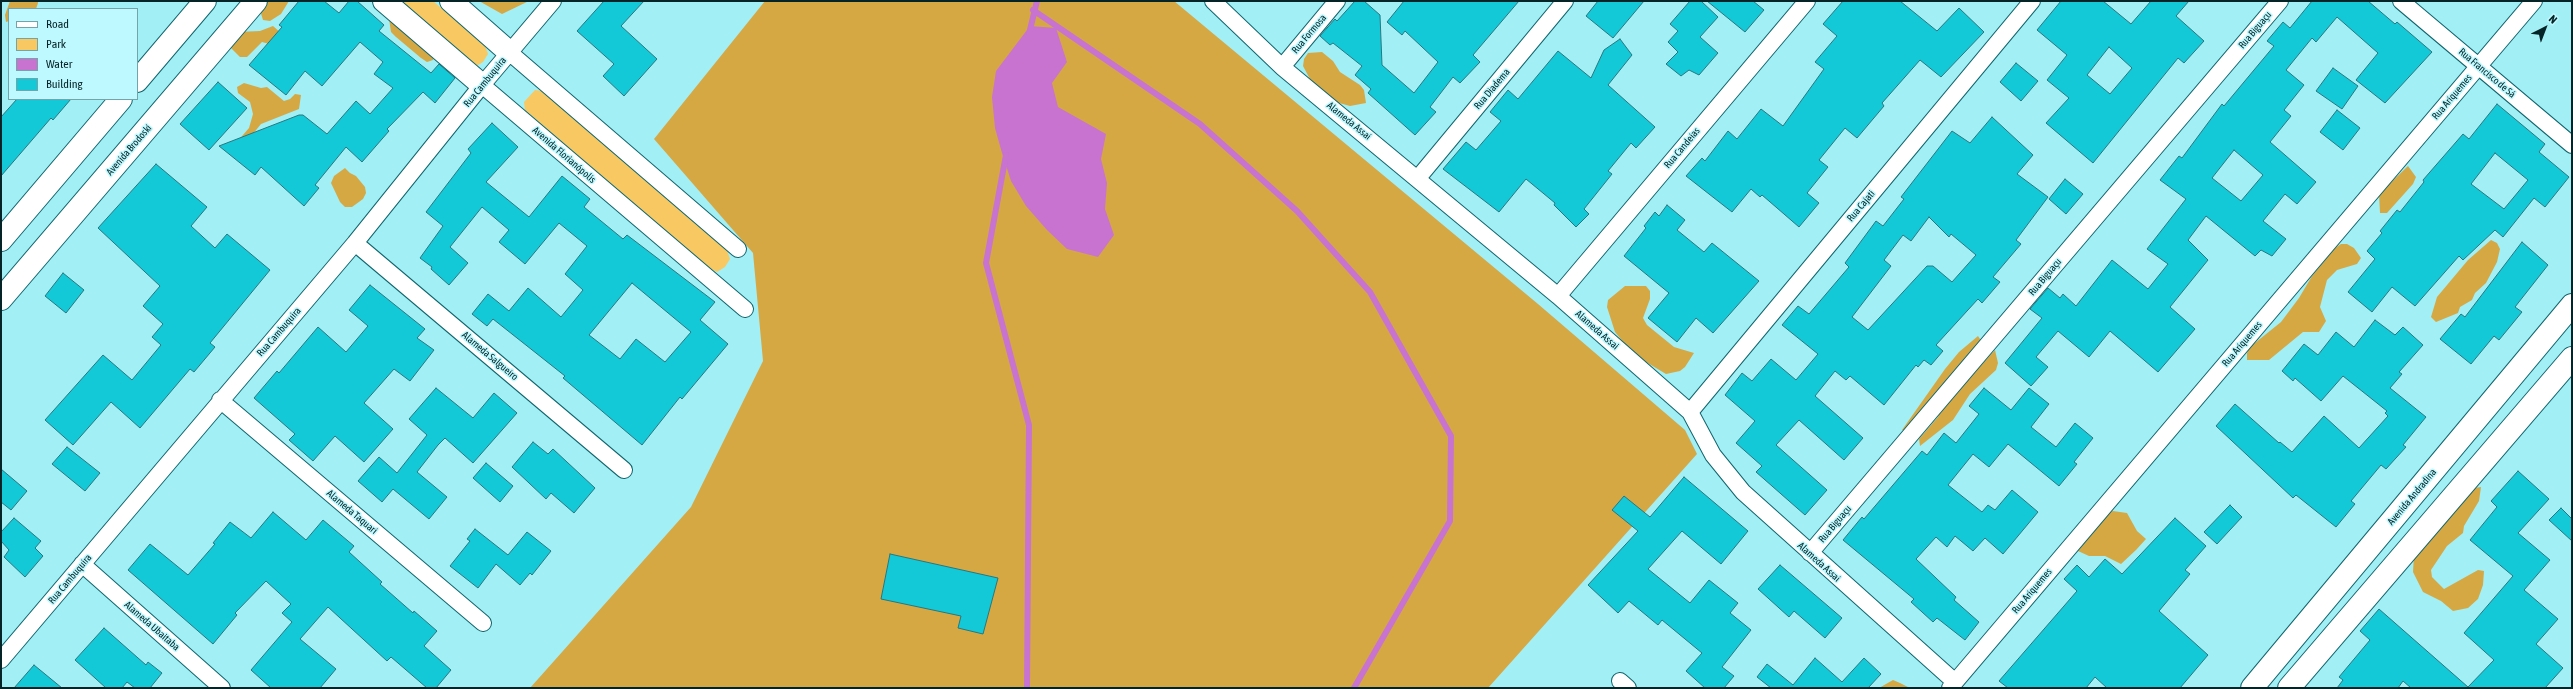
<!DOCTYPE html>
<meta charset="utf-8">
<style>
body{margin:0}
#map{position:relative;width:2573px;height:689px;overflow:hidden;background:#a3eff6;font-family:"Asap Condensed",sans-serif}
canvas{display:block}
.frame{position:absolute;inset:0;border:2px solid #042427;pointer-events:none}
.legend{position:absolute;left:8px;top:8px;width:130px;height:92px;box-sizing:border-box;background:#bef9ff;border:1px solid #74a4a9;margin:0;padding:5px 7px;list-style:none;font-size:12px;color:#042427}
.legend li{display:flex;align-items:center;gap:8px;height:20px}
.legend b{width:20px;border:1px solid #74a4a9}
.north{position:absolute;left:2525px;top:8px;width:40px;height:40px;-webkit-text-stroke:3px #bef9ff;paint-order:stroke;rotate:42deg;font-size:11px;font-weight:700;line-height:16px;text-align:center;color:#042427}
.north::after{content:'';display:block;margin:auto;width:14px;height:18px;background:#042427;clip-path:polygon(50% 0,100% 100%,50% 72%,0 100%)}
</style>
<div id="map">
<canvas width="2573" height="689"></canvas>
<div class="frame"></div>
<ul class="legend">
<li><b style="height:5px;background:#fff"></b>Road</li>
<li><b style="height:11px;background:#f8c862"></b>Park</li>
<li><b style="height:11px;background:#c873d0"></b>Water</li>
<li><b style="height:11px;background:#14c9d7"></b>Building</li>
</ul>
<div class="north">N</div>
</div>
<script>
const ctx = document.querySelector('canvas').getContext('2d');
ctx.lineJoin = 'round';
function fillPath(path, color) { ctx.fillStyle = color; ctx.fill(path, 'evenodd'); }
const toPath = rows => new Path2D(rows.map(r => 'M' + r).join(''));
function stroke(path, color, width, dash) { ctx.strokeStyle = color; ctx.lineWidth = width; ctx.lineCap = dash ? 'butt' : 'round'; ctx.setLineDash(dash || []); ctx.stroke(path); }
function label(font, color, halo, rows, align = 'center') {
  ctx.font = font + ' "Asap Condensed",sans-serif'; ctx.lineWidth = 3; ctx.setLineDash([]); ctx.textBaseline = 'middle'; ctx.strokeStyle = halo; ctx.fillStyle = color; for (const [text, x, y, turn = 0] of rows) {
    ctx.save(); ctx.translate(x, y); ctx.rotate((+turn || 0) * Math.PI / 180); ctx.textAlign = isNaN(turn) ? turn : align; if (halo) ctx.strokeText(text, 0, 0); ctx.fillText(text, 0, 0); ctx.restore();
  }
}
fillPath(toPath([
 [394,1,433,1,485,45,488,54,483,62,475,67],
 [535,90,542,91,727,250,730,259,725,267,717,272,709,268,525,110,524,102]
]), '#f8c862');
fillPath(toPath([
 [10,1,38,1,38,3,36,9,9,9,9,21,6,22,5,15],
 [264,1,289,1,281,14,270,21,263,20,259,7],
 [479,1,529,1,502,14],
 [765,1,1174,1,1538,304,1685,430,1697,454,1488,688,530,688,691,507,763,361,753,253,654,139],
 [389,19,435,53,433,60,427,62,421,58,396,37,391,32],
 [273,26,289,40,273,45,262,42,247,57,240,57,226,43,238,32,260,31],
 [1322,52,1333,61,1340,72,1360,85,1364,90,1366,103,1350,106,1332,101,1311,81,1303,66,1304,59,1308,53],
 [244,83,261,88,267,87,284,101,290,99,295,94,301,95,299,109,261,124,252,135,236,143,249,128,253,114,250,102,238,93,237,87],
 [2408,166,2416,177,2413,184,2387,213,2380,213,2379,194],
 [345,168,350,173,356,176,365,187,366,193,363,199,352,207,345,207,340,202,331,183,334,176],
 [2491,240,2497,243,2500,249,2497,262,2486,283,2475,293,2472,300,2460,307,2458,313,2436,322,2431,317,2437,297,2468,260],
 [2341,244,2347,244,2354,248,2361,258,2357,264,2337,270,2327,280,2320,307,2326,321,2319,332,2303,332,2269,360,2247,360,2247,353,2250,347,2281,322,2299,298,2312,276,2335,248],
 [1625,286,1646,286,1650,291,1650,299,1643,318,1647,325,1674,347,1694,353,1685,367,1680,371,1666,374,1646,362,1624,343,1615,332,1607,307,1608,300],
 [1978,336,1984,345,1909,430,1902,430,1945,369,1959,352],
 [1995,350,1998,363,1996,370,1970,394,1953,420,1920,446,1919,439,1938,417,1941,409],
 [2481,487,2479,501,2464,526,2463,533,2447,546,2431,570,2432,577,2444,589,2478,570,2484,571,2483,585,2478,599,2468,608,2453,611,2441,601,2423,592,2413,572,2414,554,2467,489],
 [2113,511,2127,513,2137,531,2146,539,2136,550,2121,564,2105,556,2089,556,2078,551,2109,512],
 [1893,680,1900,683,1910,688,1879,688]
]), '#d6a844');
fillPath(toPath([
 [1030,26,1056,28,1067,62,1052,83,1058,107,1106,134,1101,159,1107,183,1105,209,1114,235,1098,257,1067,249,1047,230,1026,206,1011,181,1002,153,995,128,992,97,996,71]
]), '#c873d0');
stroke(toPath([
 [1033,10,1200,124,1297,211,1370,292,1451,436,1450,521,1354,688],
 [1029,34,1037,1],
 [1006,155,986,263,1029,425,1027,688]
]), '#c873d0', 6);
const building = toPath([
 [299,1,324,1,339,13,349,1,357,1,384,25,379,31,431,73,439,64,455,78,435,103,423,92,387,129,389,131,362,162,346,147,315,185,319,188,304,206,261,167,255,175,219,146,299,115,303,115,327,134,356,101,370,114,393,88,374,74,383,62,360,42,322,86,305,71,286,95,249,65,282,27,279,25,299,1],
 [604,1,644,1,621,26,657,59,624,96,603,76,614,64,577,31,604,1],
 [1355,1,1364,1,1380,15,1382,65,1414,93,1438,62,1405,31,1402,35,1387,22,1404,1,1519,1,1473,55,1480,62,1460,83,1453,77,1430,107,1436,112,1415,135,1368,93,1371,89,1355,75,1362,66,1333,43,1330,45,1320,36,1335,19,1337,21,1355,1],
 [1598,1,1644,1,1613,38,1586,16,1598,1],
 [1690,1,1701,1,1718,17,1700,37,1718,53,1699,75,1689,70,1681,76,1666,64,1678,52,1668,42,1678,31,1670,24,1690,1],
 [1707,1,1753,1,1764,10,1745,32,1707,1],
 [1843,1,1900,1,1937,31,1959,8,1984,32,1941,77,1920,60,1882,103,1884,106,1857,138,1845,128,1819,160,1828,167,1807,193,1819,203,1799,227,1762,195,1760,197,1751,189,1732,212,1686,176,1702,158,1705,161,1728,131,1737,139,1761,109,1783,126,1824,69,1815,62,1837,36,1823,24,1843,1],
 [2061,1,2103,1,2131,24,2151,1,2189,1,2176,16,2204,41,2184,63,2178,58,2093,163,2046,123,2069,98,2047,80,2067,55,2037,30,2061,1],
 [2109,47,2132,68,2110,94,2087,75,2109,47],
 [2312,1,2368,1,2395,24,2397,22,2432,52,2385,103,2356,80,2378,53,2337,17,2316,42,2312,38,2286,70,2304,85,2284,110,2291,116,2270,142,2316,182,2297,204,2285,194,2263,221,2286,239,2272,256,2261,250,2255,256,2206,216,2188,240,2208,260,2170,307,2195,329,2158,372,2110,331,2089,357,2058,331,2036,357,2048,367,2031,386,2005,363,2042,318,2030,309,2048,288,2060,298,2063,294,2076,306,2112,260,2148,289,2168,264,2147,249,2186,199,2160,180,2179,156,2182,158,2222,104,2224,106,2274,46,2267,41,2283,22,2290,28,2312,1],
 [2234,150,2263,175,2241,201,2212,178,2234,150],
 [1620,39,1632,55,1608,85,1655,127,1636,148,1631,143,1608,171,1612,174,1584,209,1589,214,1576,227,1554,205,1555,203,1526,179,1499,212,1443,169,1466,142,1476,150,1501,121,1490,112,1508,90,1518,99,1558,51,1591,78,1604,50,1620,39],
 [2016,63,2038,81,2021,101,2000,82,2016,63],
 [2333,68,2358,86,2342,109,2316,91,2333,68],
 [218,82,247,108,209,150,180,124,218,82],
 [17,99,71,99,53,120,51,118,1,176,1,117,17,99],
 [2497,104,2545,144,2539,152,2569,177,2545,207,2534,198,2503,237,2495,230,2463,260,2459,256,2415,306,2392,287,2372,312,2348,292,2375,259,2367,251,2382,233,2380,231,2397,210,2400,212,2424,182,2423,180,2463,134,2469,139,2497,104],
 [2495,153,2528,180,2504,209,2471,184,2495,153],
 [2337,110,2360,128,2343,150,2320,132,2337,110],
 [1992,117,2033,155,2017,174,2048,197,2016,240,2021,244,1993,277,2000,282,1982,303,1978,299,1936,345,1943,351,1931,365,1924,360,1918,367,1916,365,1884,405,1850,376,1846,380,1835,371,1815,396,1863,438,1844,460,1799,420,1776,445,1827,490,1805,515,1756,472,1762,466,1736,443,1755,421,1725,395,1742,373,1752,381,1771,359,1796,380,1818,354,1782,325,1798,306,1809,314,1849,267,1845,263,1876,221,1883,226,1904,199,1901,197,1952,131,1970,143,1992,117],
 [1929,217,1949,237,1951,234,1976,255,1952,282,1933,266,1927,266,1868,330,1852,317,1891,266,1884,260,1903,235,1911,241,1929,217],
 [492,123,518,147,486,182,529,217,562,176,590,199,584,207,623,239,627,235,715,302,700,320,728,344,682,399,680,397,642,445,563,378,565,376,493,319,487,326,472,314,488,294,509,311,528,288,561,317,583,290,565,274,587,246,559,223,525,264,499,242,509,230,482,207,450,247,468,263,449,285,431,269,432,267,420,258,443,226,426,212,471,153,468,149,492,123],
 [632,283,691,332,665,362,636,339,620,359,589,335,632,283],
 [156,164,207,207,191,226,215,248,227,234,270,270,210,343,215,347,194,372,190,369,140,428,111,402,73,445,45,420,103,355,132,380,161,345,152,337,163,324,143,306,160,286,98,228,156,164],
 [2065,179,2083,194,2066,214,2049,199,2065,179],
 [1667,205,1685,220,1677,230,1704,252,1712,243,1759,281,1713,333,1696,318,1677,342,1648,318,1669,293,1624,256,1646,228,1644,226,1655,212,1659,216,1667,205],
 [2522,242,2548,265,2515,307,2522,312,2499,340,2494,336,2471,364,2440,339,2461,314,2465,317,2522,242],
 [63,273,84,290,66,313,45,296,63,273],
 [370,285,425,329,417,338,434,350,410,381,394,369,364,403,393,429,364,462,335,436,313,461,289,440,295,434,254,398,277,371,279,373,318,327,346,352,368,326,349,310,370,285],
 [2375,320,2395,335,2403,327,2423,345,2399,372,2402,374,2390,388,2426,417,2403,445,2406,447,2386,469,2381,465,2351,501,2355,504,2336,527,2296,495,2293,498,2216,426,2235,404,2279,443,2280,442,2292,452,2324,416,2359,448,2388,416,2385,413,2387,411,2343,376,2321,401,2295,378,2293,381,2282,371,2304,344,2318,355,2336,332,2354,347,2375,320],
 [436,388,473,418,494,393,517,413,473,463,445,438,438,445,417,472,447,497,429,519,393,489,382,502,358,481,379,457,397,473,427,435,409,419,436,388],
 [1984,388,2011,410,2029,388,2049,404,2031,427,2056,447,2075,423,2093,438,2074,462,2077,464,2059,486,2008,444,1989,467,1973,454,1948,485,1982,512,1988,505,1995,510,2012,490,2038,512,2003,554,1985,538,1973,551,1955,536,1947,547,1936,537,1916,559,1956,597,1954,600,1979,622,1965,640,1937,618,1933,622,1911,602,1914,599,1843,540,1862,517,1864,519,1922,451,1927,455,1944,433,1956,443,1979,414,1969,406,1984,388],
 [533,442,548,454,553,449,595,488,574,513,551,493,546,499,512,467,533,442],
 [67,447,100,473,85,491,52,464,67,447],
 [486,463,513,486,500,502,473,478,486,463],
 [1,469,27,491,11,510,1,502,1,469],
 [2518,471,2549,499,2518,533,2550,560,2524,590,2558,619,2536,644,2563,668,2545,688,2411,688,2403,681,2398,688,2337,688,2343,680,2339,677,2370,640,2360,631,2379,609,2468,687,2494,660,2464,633,2513,576,2470,540,2497,507,2491,501,2518,471],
 [1684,477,1748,531,1721,564,1682,531,1648,569,1690,603,1709,580,1738,603,1730,613,1751,630,1722,667,1734,676,1724,688,1705,688,1686,671,1702,653,1662,620,1658,625,1629,601,1618,613,1588,585,1638,531,1612,510,1624,496,1650,517,1684,477],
 [2230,505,2242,517,2217,544,2204,532,2230,505],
 [2561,508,2572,519,2572,541,2549,520,2561,508],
 [273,512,306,540,323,520,354,546,349,552,382,582,380,584,413,613,414,611,437,631,424,646,451,670,436,688,427,688,391,657,387,661,328,607,300,639,336,669,320,688,271,688,251,670,292,622,282,613,291,604,266,581,235,613,237,615,213,644,128,570,150,544,188,575,215,544,213,543,230,522,251,538,273,512],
 [14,518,41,541,35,548,43,556,25,577,4,557,9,550,1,541,1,532,14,518],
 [2175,518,2206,546,2185,570,2190,574,2159,611,2208,655,2180,688,2107,688,2095,677,2086,688,2008,688,1999,681,2077,591,2064,579,2077,565,2089,577,2105,559,2122,574,2175,518],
 [475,529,508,555,527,532,551,551,532,575,530,573,520,585,496,564,478,588,450,566,470,541,467,539,475,529],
 [890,554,998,578,983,634,958,628,961,616,881,599,890,554],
 [1780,565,1842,618,1825,638,1794,611,1789,617,1758,589,1780,565],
 [104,628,146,665,148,662,162,673,150,688,135,688,127,682,122,688,106,688,75,660,104,628],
 [1815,658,1842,682,1864,658,1881,674,1868,688,1771,688,1757,677,1767,664,1793,685,1815,658],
 [34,665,62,688,14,688,34,665]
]);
fillPath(building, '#14c9d7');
stroke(building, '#29777e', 1);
const street = toPath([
 [1213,1,1282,67,1558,296,1690,412,1713,455,1743,492,1955,682],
 [2401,1,2572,145],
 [509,52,738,249],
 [1282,67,1337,1],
 [482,85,745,309],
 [1418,178,1565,1],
 [355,243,624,470],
 [1558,296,1807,1],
 [220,400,483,623],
 [1690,412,2032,1],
 [1810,553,2280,1],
 [82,564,222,688],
 [1,660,355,243,482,85,553,1],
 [1620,681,1628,688],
 [1950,688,2534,1]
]);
const secondary = toPath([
 [384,1,482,85],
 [451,1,509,52],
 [137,81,205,1],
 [1,240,121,99],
 [1,299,256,1],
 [2252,688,2572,305],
 [2289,688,2572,358]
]);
stroke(street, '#10656d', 18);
stroke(secondary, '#10656d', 24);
stroke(street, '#fff', 16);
stroke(secondary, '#fff', 22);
label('10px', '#042427', '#bef9ff', [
 ["Rua Biguaçu",2255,30,-50],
 ["Rua Formosa",1309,34,-50],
 ["Rua Francisco de Sá",2487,73,40],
 ["Rua Cambuquira",485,82,-51],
 ["Rua Diadema",1492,89,-50],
 ["Rua Ariquemes",2452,97,-50],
 ["Alameda Assai",1349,121,39],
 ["Rua Candeias",1682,148,-50],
 ["Avenida Brodoski",129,150,-49],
 ["Avenida Florianópolis",564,155,41],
 ["Rua Cajati",1861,206,-50],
 ["Rua Biguaçu",2045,277,-50],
 ["Alameda Assai",1597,330,41],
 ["Rua Cambuquira",279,332,-49],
 ["Rua Ariquemes",2242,344,-50],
 ["Alameda Salgueiro",490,356,40],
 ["Avenida Andradina",2412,497,-50],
 ["Alameda Taquari",352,512,40],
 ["Rua Biguaçu",1835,524,-50],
 ["Alameda Assai",1819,562,42],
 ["Rua Cambuquira",70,579,-50],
 ["Rua Ariquemes",2032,591,-50],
 ["Alameda Ubaitaba",152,626,41]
]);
</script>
